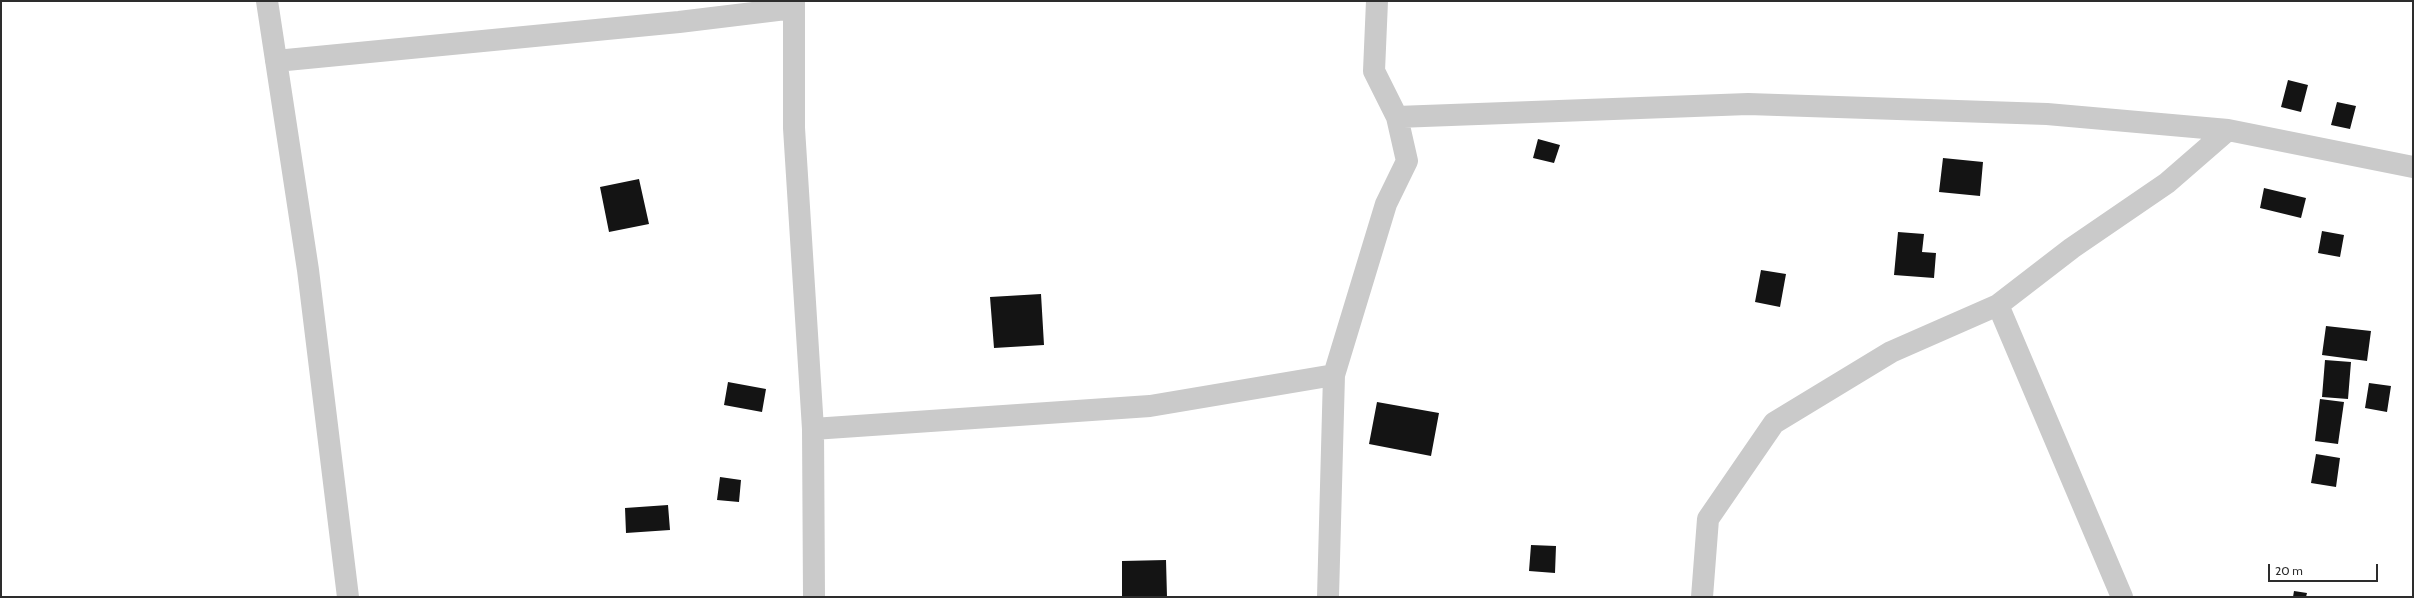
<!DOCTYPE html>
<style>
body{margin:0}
#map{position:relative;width:2414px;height:598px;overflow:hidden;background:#fff;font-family:Cabin,sans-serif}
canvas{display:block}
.frame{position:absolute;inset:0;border:2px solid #2d2d2d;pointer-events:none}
.scale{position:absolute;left:2268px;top:564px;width:110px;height:18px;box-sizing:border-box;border:2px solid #2d2d2d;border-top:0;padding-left:5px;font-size:12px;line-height:14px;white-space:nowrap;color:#2d2d2d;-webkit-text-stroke:3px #fff;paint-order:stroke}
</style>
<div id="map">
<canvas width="2414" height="598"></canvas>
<div class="frame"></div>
<div class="scale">20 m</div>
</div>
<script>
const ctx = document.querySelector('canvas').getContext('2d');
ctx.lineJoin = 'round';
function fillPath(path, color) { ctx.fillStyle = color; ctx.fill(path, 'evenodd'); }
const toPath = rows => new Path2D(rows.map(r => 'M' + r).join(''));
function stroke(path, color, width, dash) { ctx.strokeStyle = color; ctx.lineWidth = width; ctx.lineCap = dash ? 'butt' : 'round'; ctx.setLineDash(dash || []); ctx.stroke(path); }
fillPath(toPath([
 [2288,80,2308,85,2301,112,2281,107],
 [2337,102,2356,106,2350,129,2331,125],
 [1538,139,1560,145,1554,163,1533,158],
 [1943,158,1983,162,1980,196,1939,192],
 [639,179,649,224,609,232,600,187],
 [2264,188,2306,198,2301,218,2260,208],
 [2322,231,2344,235,2340,257,2318,253],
 [1898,232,1924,234,1922,252,1936,253,1934,278,1894,275],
 [1761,270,1786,274,1780,307,1755,302],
 [1041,294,1044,345,994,348,990,297],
 [2326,326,2371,331,2367,361,2322,355],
 [2325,360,2351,362,2348,399,2322,397],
 [728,382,766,389,762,412,724,405],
 [2369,383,2391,386,2387,412,2365,408],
 [2320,399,2344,402,2338,444,2315,441],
 [1377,402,1439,413,1431,456,1369,444],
 [2316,454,2340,458,2336,487,2311,483],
 [720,477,741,480,739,502,717,500],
 [668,505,670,530,626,533,625,508],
 [1531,545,1556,546,1555,573,1529,571],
 [1166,560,1167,597,1122,597,1122,561],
 [2294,591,2307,593,2306,597,2293,597]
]), '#141414');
stroke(toPath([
 [267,1,308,270,348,597],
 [794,1,794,128,813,429,814,597],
 [276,61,679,22,794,8],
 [1397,117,1748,104,2047,114,2228,130],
 [1998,305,2122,597],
 [813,429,1150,406,1334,375],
 [1328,597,1334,375,1386,204,1407,161,1397,117,1374,71,1377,1],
 [1702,597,1708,519,1774,423,1891,352,1998,305,2072,248,2167,183,2228,130,2413,167]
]), '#cacaca', 22);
</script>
